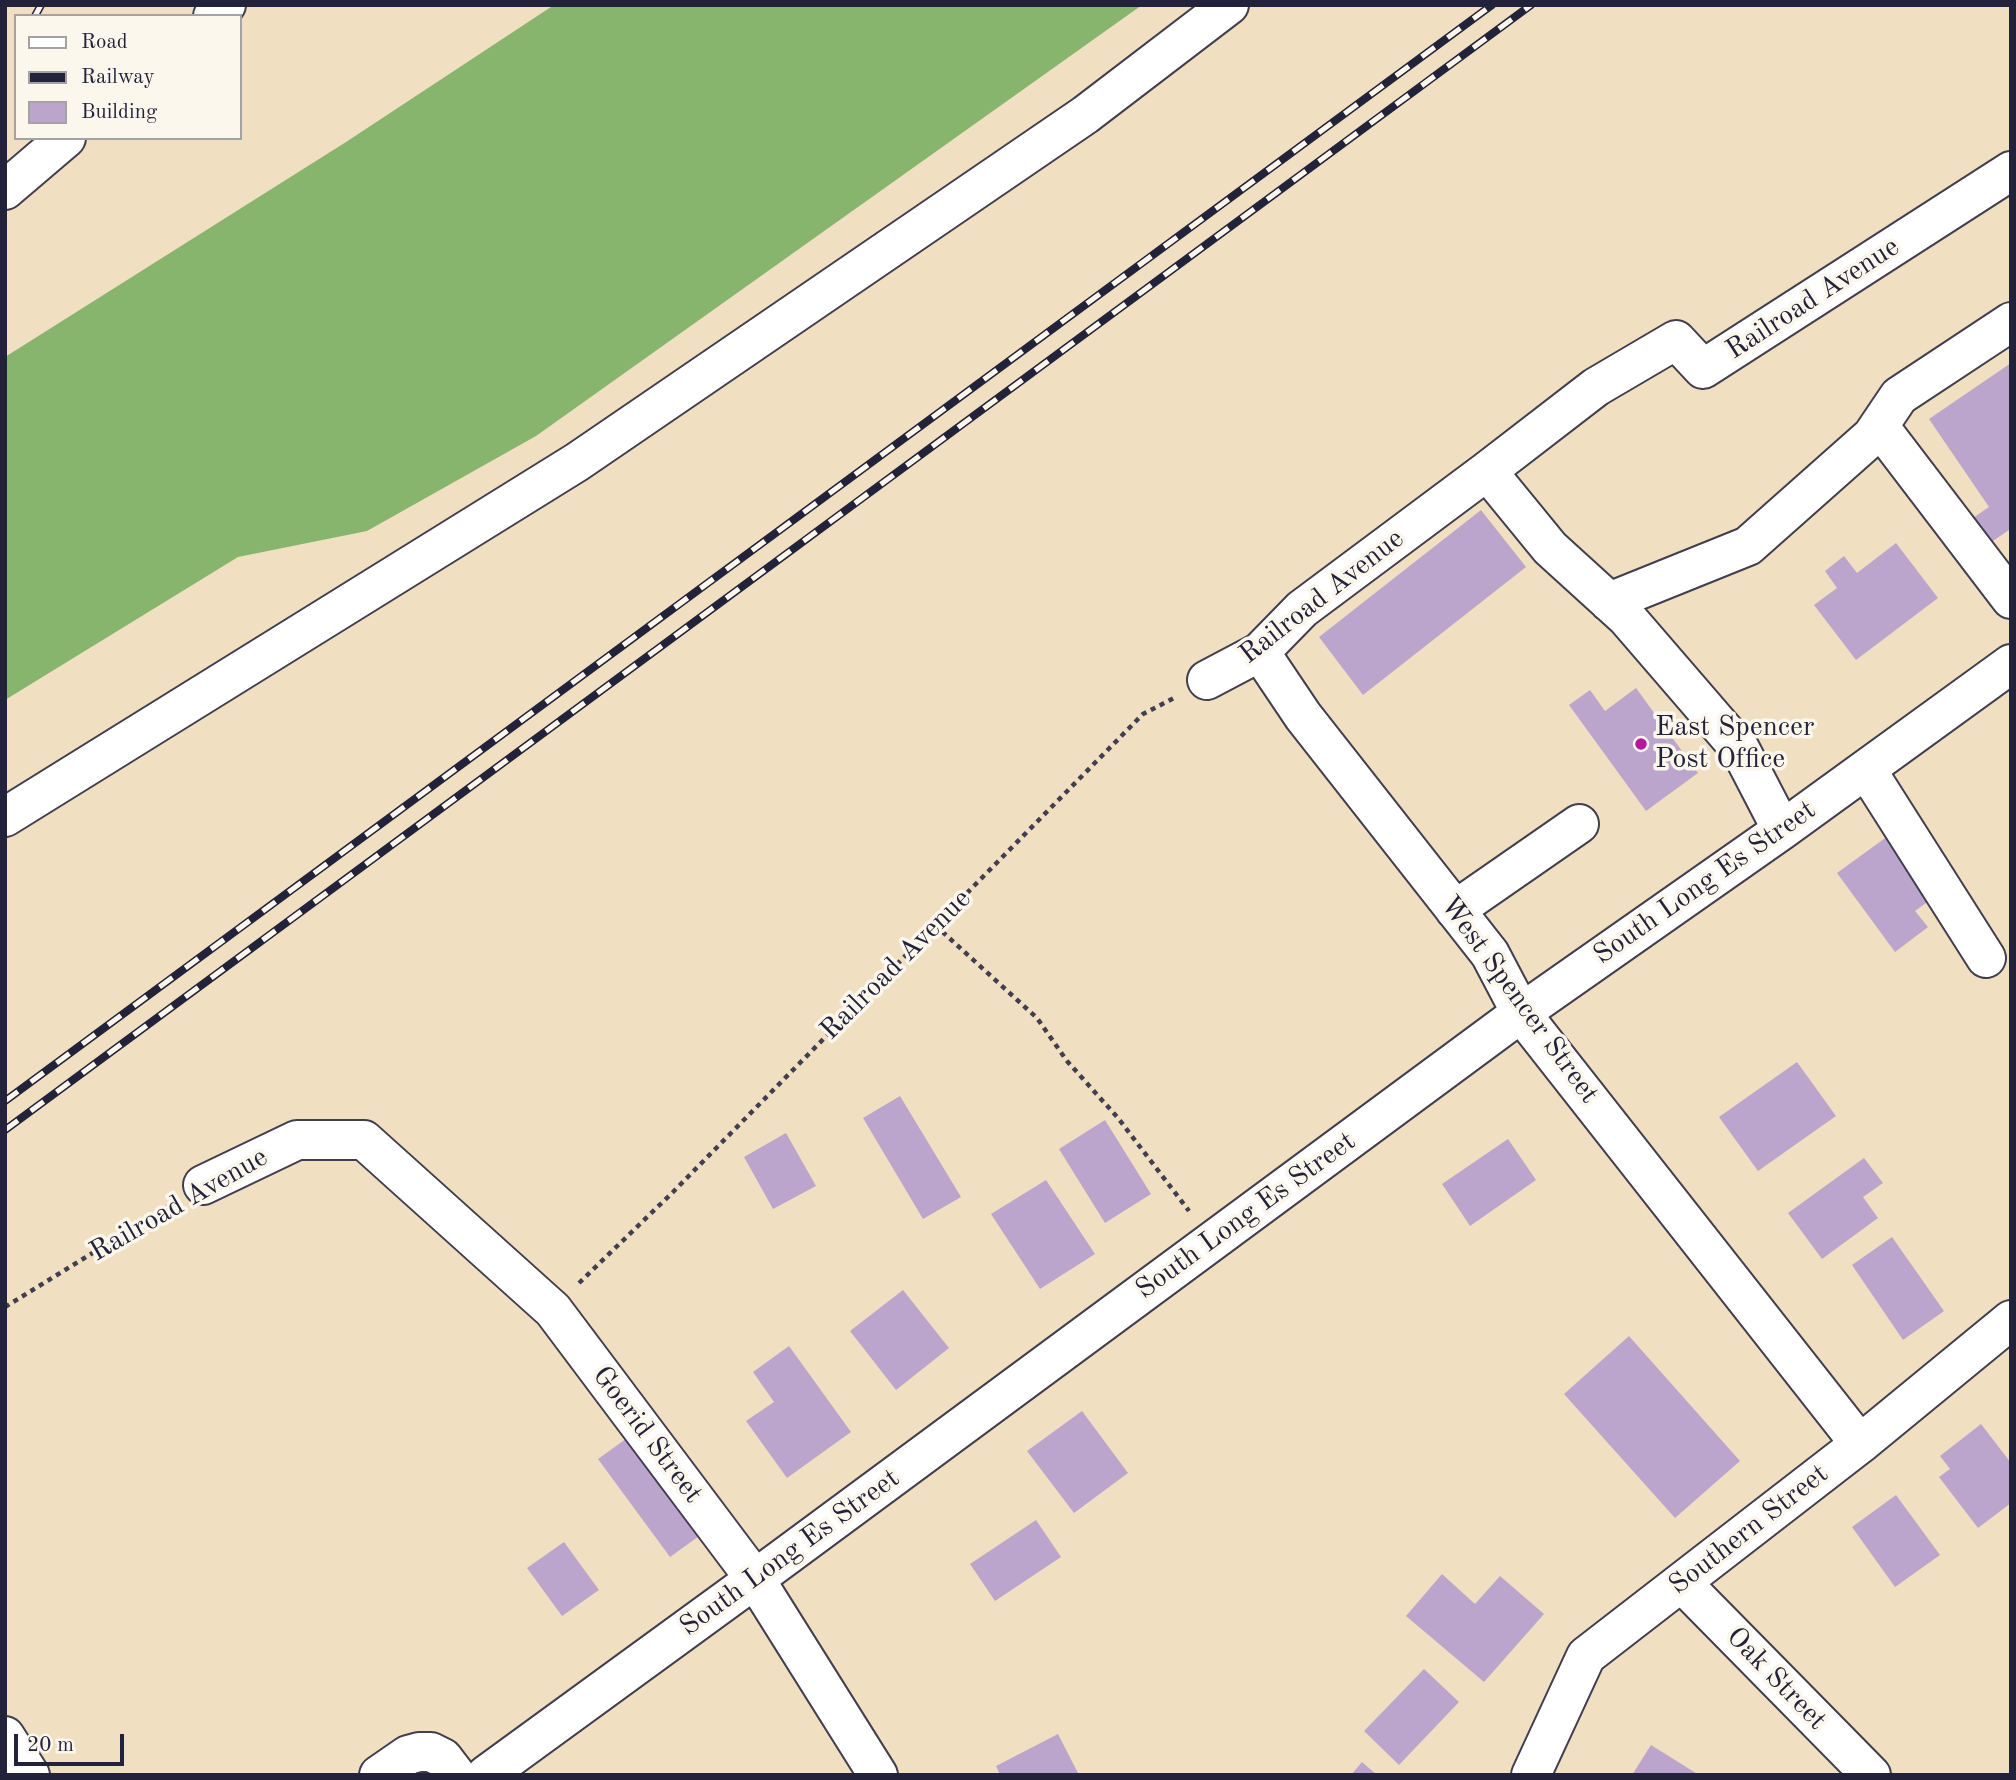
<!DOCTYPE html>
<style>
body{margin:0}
#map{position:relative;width:2016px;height:1780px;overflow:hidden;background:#f1dfc1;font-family:"Old Standard TT",serif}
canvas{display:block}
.frame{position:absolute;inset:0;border:7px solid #22223b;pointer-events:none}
.legend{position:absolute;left:14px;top:14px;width:228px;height:126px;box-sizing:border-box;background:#fbf7ec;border:2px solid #a4a2a5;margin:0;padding:9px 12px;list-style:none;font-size:21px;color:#22223b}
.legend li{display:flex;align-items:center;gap:14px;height:35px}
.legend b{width:35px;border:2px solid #a4a2a5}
.scale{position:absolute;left:14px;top:1734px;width:110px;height:32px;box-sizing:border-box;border:4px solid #22223b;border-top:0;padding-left:9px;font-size:21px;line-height:24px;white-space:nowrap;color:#22223b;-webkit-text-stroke:5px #fbf7ec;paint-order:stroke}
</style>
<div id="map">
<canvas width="2016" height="1780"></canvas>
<div class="frame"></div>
<ul class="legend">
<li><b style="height:9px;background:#fff"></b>Road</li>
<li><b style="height:9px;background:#22223b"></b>Railway</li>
<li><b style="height:19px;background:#bca5cd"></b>Building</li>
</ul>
<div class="scale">20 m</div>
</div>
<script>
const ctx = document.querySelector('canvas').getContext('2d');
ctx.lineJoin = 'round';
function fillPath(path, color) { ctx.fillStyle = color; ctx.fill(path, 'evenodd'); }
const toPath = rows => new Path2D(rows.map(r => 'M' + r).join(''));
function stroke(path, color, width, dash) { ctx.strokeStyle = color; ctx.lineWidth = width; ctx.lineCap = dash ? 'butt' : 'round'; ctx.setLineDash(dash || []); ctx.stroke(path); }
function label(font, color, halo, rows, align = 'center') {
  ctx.font = font + ' "Old Standard TT",serif'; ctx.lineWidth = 7; ctx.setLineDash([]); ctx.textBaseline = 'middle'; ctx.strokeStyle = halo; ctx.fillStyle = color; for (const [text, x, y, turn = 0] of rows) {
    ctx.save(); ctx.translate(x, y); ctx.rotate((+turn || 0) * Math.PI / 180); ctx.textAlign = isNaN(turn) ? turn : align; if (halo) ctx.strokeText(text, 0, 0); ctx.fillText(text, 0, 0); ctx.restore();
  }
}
fillPath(toPath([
 [554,5,1142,5,536,436,367,531,238,557,5,700,5,357,346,142]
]), '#88b56d');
fillPath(toPath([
 [2011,363,2011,533,2009,530,1987,545,1970,520,1989,507,1929,419],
 [1481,510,1526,567,1363,695,1319,637],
 [1896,543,1938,598,1856,660,1814,605,1837,588,1825,571,1844,556,1857,573],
 [1636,688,1698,773,1646,811,1569,705,1590,690,1605,711],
 [1888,836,1933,898,1915,911,1928,927,1895,952,1837,873],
 [1797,1062,1836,1116,1758,1171,1719,1117],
 [900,1096,961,1197,923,1219,863,1118],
 [1105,1120,1151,1194,1105,1223,1059,1149],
 [786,1133,816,1186,773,1209,744,1157],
 [1508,1139,1536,1180,1470,1226,1442,1184],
 [1864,1158,1883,1183,1863,1197,1878,1218,1822,1259,1788,1213],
 [1046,1180,1095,1254,1040,1289,991,1214],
 [1892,1237,1944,1311,1903,1340,1852,1265],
 [903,1290,949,1348,896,1390,850,1331],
 [1629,1336,1740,1461,1675,1518,1564,1394],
 [789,1346,851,1432,787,1478,746,1421,774,1402,753,1372],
 [1082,1411,1128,1473,1074,1513,1027,1451],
 [1981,1424,2011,1463,2011,1503,1978,1528,1939,1477,1950,1469,1940,1456],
 [630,1436,702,1534,670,1557,598,1459],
 [1896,1495,1940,1555,1895,1587,1852,1527],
 [1036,1520,1061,1557,995,1601,970,1564],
 [564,1542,599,1590,562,1616,527,1568],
 [1442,1574,1475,1604,1500,1576,1544,1614,1484,1682,1406,1616],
 [1424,1669,1459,1702,1399,1765,1364,1731],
 [1058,1734,1079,1775,1000,1775,996,1766],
 [1651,1745,1699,1775,1632,1775],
 [1362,1762,1377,1775,1351,1775]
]), '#bca5cd');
const minor = toPath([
 [213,16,226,5],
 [5,190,66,138],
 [1879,426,2011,599],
 [1487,471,1550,548,1627,618,1740,749,1782,830],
 [1609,602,1748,546,1872,436,1899,396,2011,322],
 [1260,652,1303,716,1490,954,1521,1013,1860,1444],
 [1207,680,1260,652,1302,609,1487,471,1596,387,1676,340,1703,369,2011,171],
 [1866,769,1986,958],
 [5,817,577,462,1085,115,1229,5],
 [1455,910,1579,824],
 [203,1185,297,1140,364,1140,553,1310,755,1579,878,1775],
 [1682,1583,1871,1775],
 [5,1736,30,1775],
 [379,1775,408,1755,419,1752,431,1752,443,1758,456,1775],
 [486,1775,755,1579,1521,1013,1782,830,2011,664],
 [1531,1775,1586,1656,1860,1444,2011,1320]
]);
stroke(minor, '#413e4f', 42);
stroke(toPath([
 [935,925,1037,1018,1067,1061,1118,1118,1189,1211],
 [579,1283,673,1192,1143,714,1176,697],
 [5,1307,172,1204]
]), '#413e4f', 4.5, [5, 5]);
stroke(minor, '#fff', 38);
const rail = toPath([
 [35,16,41,5],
 [5,1101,1492,5],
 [5,1130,1531,5]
]);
stroke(rail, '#22223b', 8);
stroke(rail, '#fbf7ec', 5, [16]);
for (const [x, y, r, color] of [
 [1641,744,7,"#b5179e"]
]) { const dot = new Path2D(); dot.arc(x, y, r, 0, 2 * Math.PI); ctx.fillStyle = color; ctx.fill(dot); stroke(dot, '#fbf7ec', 2.5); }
label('28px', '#22223b', '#fbf7ec', [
 ["Railroad Avenue",1813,299,-33],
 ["Railroad Avenue",1322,597,-38],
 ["South Long Es Street",1705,883,-35],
 ["Railroad Avenue",896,965,-45],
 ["West Spencer Street",1519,1000,54],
 ["Railroad Avenue",179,1205,-30],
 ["South Long Es Street",1246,1216,-36],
 ["Goerid Street",647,1435,53],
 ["Southern Street",1749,1530,-38],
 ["South Long Es Street",790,1553,-36],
 ["Oak Street",1776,1679,46]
]);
label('28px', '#22223b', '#fbf7ec', [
 ["East Spencer",1655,728],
 ["Post Office",1655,760]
], 'left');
</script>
